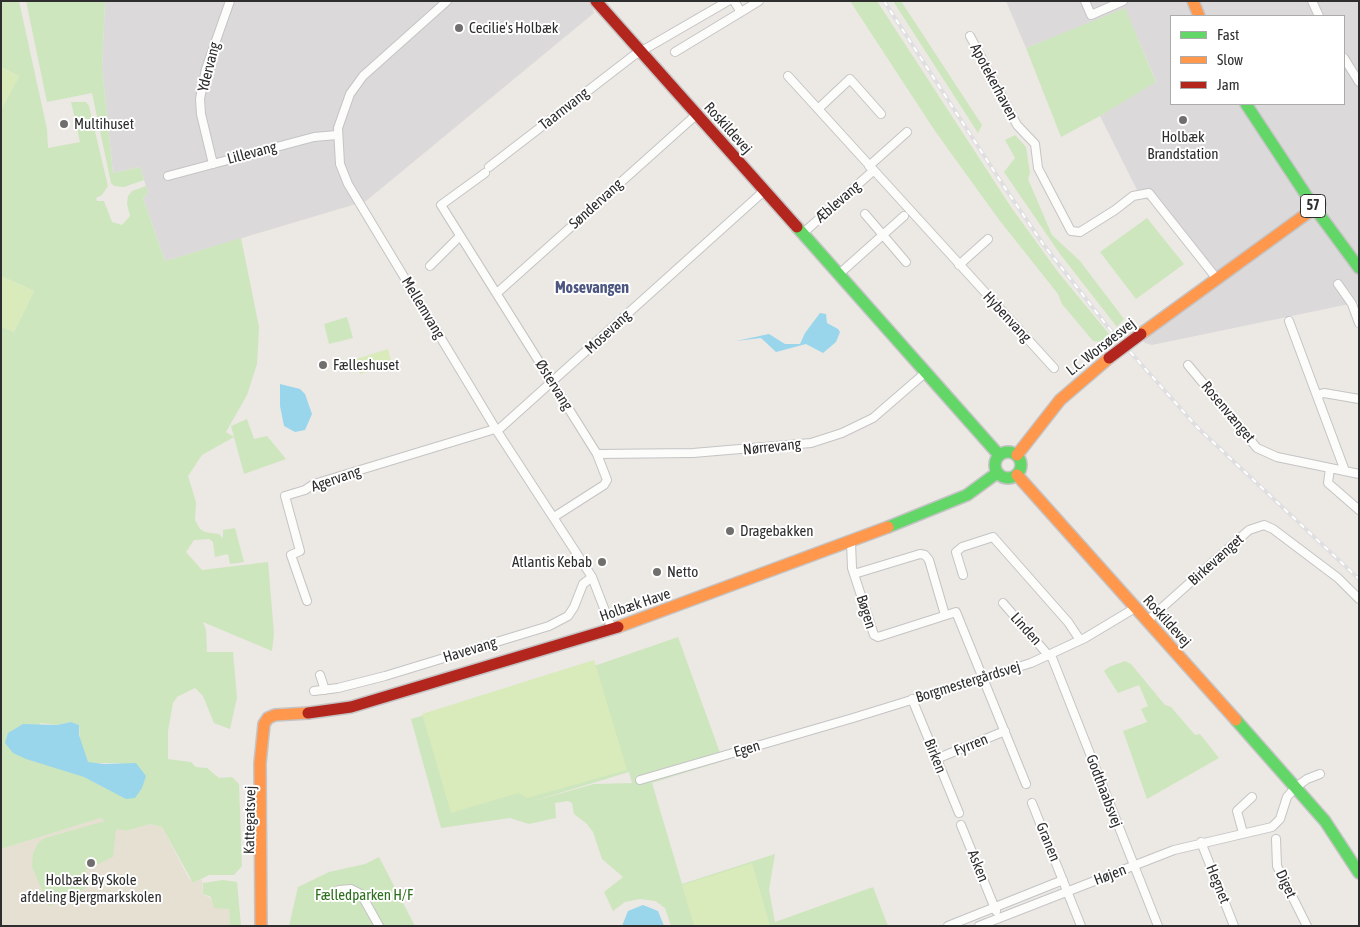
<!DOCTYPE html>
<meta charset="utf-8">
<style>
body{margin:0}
#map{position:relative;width:1360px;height:927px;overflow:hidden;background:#ece8e4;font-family:"Asap Condensed",sans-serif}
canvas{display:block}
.frame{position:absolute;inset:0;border:2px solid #2e2e2e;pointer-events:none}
.legend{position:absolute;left:1170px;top:15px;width:175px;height:90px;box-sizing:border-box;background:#fff;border:1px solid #ababab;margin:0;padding:6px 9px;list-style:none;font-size:15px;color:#2e2e2e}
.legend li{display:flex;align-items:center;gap:10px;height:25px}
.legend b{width:25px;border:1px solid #ababab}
</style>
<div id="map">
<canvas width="1360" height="927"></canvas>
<div class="frame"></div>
<ul class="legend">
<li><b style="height:6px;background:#63d668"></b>Fast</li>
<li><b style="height:6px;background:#ff974d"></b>Slow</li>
<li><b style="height:6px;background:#b3261e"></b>Jam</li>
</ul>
</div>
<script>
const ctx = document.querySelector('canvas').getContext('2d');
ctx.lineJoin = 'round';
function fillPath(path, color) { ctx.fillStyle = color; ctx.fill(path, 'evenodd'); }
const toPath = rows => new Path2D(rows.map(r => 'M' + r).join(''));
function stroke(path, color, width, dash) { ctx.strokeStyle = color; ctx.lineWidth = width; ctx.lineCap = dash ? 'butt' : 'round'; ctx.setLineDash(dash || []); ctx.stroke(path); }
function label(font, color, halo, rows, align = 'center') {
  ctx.font = font + ' "Asap Condensed",sans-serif'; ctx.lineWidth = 4; ctx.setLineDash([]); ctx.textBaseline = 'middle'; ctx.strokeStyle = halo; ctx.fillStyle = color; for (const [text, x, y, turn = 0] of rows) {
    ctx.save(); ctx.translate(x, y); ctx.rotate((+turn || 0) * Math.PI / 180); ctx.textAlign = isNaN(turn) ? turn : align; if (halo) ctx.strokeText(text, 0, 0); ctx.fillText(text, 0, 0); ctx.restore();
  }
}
fillPath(toPath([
 [105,1,590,1,594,13,366,201,165,261,143,198,148,193,140,167,113,173,102,68],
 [1006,1,1359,1,1359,302,1152,345,1145,343,1136,331,1209,278,1208,272,1149,200,1141,198,1100,116,1156,81,1125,9,1026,48],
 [1171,16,1344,16,1344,104,1171,104]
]), '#dcd9db');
fillPath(toPath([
 [101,818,114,828,126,831,150,824,162,827,188,877,193,883,202,879,203,894,229,909,230,926,1,926,1,849]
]), '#e6e0d3');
fillPath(toPath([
 [1,1,19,1,47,129,48,148,80,142,71,102,86,102,89,106,108,186,102,195,96,198,97,201,104,201,112,222,122,225,130,216,127,204,128,196,132,191,146,186,148,193,143,198,165,261,241,238,259,327,257,364,247,395,226,432,234,437,202,455,188,476,196,502,195,520,200,529,205,532,219,534,223,538,223,530,235,528,244,562,230,564,228,554,215,557,213,542,209,539,194,540,186,552,202,570,268,562,274,634,272,651,203,622,206,630,207,652,233,652,237,698,230,729,214,723,203,696,195,688,177,697,173,703,168,731,168,759,191,762,196,767,207,768,219,778,232,777,239,784,242,866,234,875,209,875,193,883,162,827,150,824,126,831,116,829,113,857,85,870,92,885,49,906,32,867,33,853,38,843,45,838,105,821,101,818,1,849,1,326,14,332,34,291,1,276,1,110,19,76,1,67],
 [71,722,79,725,81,763,124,763,83,769,43,763,40,723,57,725],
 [26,1,105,1,102,68,113,173,140,167,144,180,124,187,114,186,111,183,92,93,47,102],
 [850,1,877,1,1011,207,1058,272,1114,340,1111,343,1093,341,1062,304,1058,294,1000,221,935,131],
 [893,1,901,1,982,125,978,133],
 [1125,8,1156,82,1100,116,1061,137,1026,48],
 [1015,135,1026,147,1030,173,1028,179,1052,235,1080,261,1124,319,1117,327,1060,254,1004,172,1015,158,1005,140],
 [1147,218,1184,264,1136,299,1100,252],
 [347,317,353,338,329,344,324,324],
 [247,419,254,439,267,436,286,459,244,474,231,426],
 [678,637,723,761,652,783,682,884,775,854,769,890,775,922,873,887,888,926,671,926,665,908,655,901,640,899,625,902,613,911,604,892,623,877,602,859,593,832,587,824,574,814,572,803,568,801,555,803,556,818,529,824,510,818,441,828,411,719,600,664],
 [629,772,632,783,594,784,530,802],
 [1125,661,1131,664,1165,705,1171,707,1195,735,1200,734,1219,758,1147,799,1123,731,1147,722,1141,709,1148,706,1139,685,1118,693,1104,671,1109,667],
 [379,857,415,926,289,926,298,887,329,872,365,864],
 [223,880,237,882,241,926,230,926,229,909,214,908,211,897,203,894,203,883]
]), '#cee6be');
fillPath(toPath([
 [1,67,19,76,1,110],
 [1,276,34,291,14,332,1,326],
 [388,349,392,365,360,374,356,359],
 [594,660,627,770,527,798,518,793,451,813,422,714],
 [752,863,770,926,694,926,682,885]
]), '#d9eabb');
fillPath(toPath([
 [820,313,826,314,827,323,838,329,840,332,836,342,823,353,806,344,776,352,761,338,736,341,769,334,785,344,800,344,805,333],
 [280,384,300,389,305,394,312,414,305,430,295,432,284,426,280,406],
 [71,722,79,725,79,735,88,762,104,764,136,763,146,776,142,788,135,798,126,799,84,777,26,759,13,753,5,743,8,733,23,724,57,725],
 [643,905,658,911,664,926,622,926,628,911]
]), '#99d6ec');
const street = toPath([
 [447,1,363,76,350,94,338,128,340,164,348,184,497,431,592,577,612,629],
 [1085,1,1091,15,1123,1],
 [1312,1,1319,16],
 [741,12,759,1],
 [970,36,1017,125,1035,144,1038,168,1071,231,1080,232,1115,210,1133,196,1149,193,1217,279],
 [675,52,741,12,734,1],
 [1344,58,1359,82],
 [788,76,1054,368],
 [818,109,850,79,881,114],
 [213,164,201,114,200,99,206,69,230,1],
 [869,166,907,132],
 [489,167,633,56,728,1],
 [485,173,441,205,597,454,607,480,604,485,554,517],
 [168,176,314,137,337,135],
 [865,214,906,262],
 [802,234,873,171],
 [959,265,988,239],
 [430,266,460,236],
 [838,275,904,216],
 [1338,284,1352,304,1359,323],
 [497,293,696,115],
 [1289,321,1345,471],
 [1188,365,1257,448,1277,457,1359,474],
 [1317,395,1324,393,1359,399],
 [497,431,764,191],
 [597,454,693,453,811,443,842,433,873,418,925,373],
 [1330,468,1328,483,1359,510],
 [851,542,852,568,874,635,878,637,956,612,1026,784],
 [854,574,920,554,925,555,929,560,945,615],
 [963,575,956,552,962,547,993,537,1068,622,1080,640],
 [307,601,291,555,300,551,285,496,305,490,314,484,495,429],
 [1003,603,1049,656],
 [1147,621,1249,530,1264,525,1273,529,1338,578,1359,599],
 [1051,655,1158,926],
 [320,675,325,690],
 [314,691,338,688,385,676,549,626,568,616,574,607,583,584,592,577],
 [912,699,959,813],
 [936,759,1005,731],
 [640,780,853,718,1031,663,1085,638,1135,608],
 [1032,803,1081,926],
 [961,825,996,911],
 [1243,833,1237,811,1252,797],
 [1276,839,1277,866,1307,926],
 [1201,842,1234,926],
 [339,890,351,889,361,894,379,926],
 [948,926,1063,880],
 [979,926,1174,850,1272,827,1280,819,1287,797,1296,787,1307,779,1320,774]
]);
const fast = toPath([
 [1246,104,1314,207,1359,268],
 [797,227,999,455],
 '995 465a13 13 0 1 1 26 0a13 13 0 1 1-26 0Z',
 [888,527,967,495,997,473],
 [1236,720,1325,821,1359,873]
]);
const slow = toPath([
 [1193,1,1199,16],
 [1141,334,1320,204],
 [1017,455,1060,400,1109,358],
 [1017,475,1236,720],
 [618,627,888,527],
 [261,926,260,763,264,724,268,718,275,715,308,713]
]);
const jam = toPath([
 [596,1,797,227],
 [308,713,351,707,618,627]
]);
stroke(street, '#c5c4c5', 10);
stroke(fast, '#c5c4c5', 14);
stroke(slow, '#c5c4c5', 14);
stroke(jam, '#c5c4c5', 14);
stroke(street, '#fcfcfb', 8);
stroke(fast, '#63d668', 11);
stroke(slow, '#ff974d', 11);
stroke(jam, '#b3261e', 11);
const rail = toPath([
 [884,1,1003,185,1043,244,1108,327,1198,428,1359,579]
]);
stroke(rail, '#dfdfe1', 4);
stroke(rail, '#fff', 2, [5.5]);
const jamBridge = toPath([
 [1109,358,1141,334]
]);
stroke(jamBridge, '#c5c4c5', 14, []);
stroke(jamBridge, '#b3261e', 11);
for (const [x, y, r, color] of [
 [459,28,5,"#706f6e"],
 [1183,120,5,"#706f6e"],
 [64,124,5,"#706f6e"],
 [323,365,5,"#706f6e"],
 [730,531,5,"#706f6e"],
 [602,562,5,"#706f6e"],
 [657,572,5,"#706f6e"],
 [91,863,5,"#706f6e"]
]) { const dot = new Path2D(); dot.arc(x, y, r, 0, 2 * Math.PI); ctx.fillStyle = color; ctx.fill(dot); stroke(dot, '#fff', 2); }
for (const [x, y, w] of [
 [1313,206,25]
]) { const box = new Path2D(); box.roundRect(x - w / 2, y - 11.5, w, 23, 4); ctx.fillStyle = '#fff'; ctx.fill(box); stroke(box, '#2e2e2e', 1); }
label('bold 14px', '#2e2e2e', null, [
 ["57",1313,206]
]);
label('15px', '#2e2e2e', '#fff', [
 ["Cecilie's Holbæk",469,28],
 ["Multihuset",74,124],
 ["Holbæk",1183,137,"center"],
 ["Brandstation",1183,154,"center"],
 ["Fælleshuset",333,365],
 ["Dragebakken",740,531],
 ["Atlantis Kebab",592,562,"right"],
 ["Netto",667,572],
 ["Holbæk By Skole",91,880,"center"],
 ["afdeling Bjergmarkskolen",91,897,"center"]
], 'left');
label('15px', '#2e2e2e', '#fff', [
 ["Ydervang",209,67,-76],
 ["Apotekerhaven",994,82,62],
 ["Taarnvang",564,109,-38],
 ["Roskildevej",728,128,48],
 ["Lillevang",252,153,-15],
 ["Æblevang",838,202,-41],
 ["Søndervang",596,204,-42],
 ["Mellemvang",423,308,59],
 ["Hybenvang",1007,317,47],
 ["Mosevang",608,332,-43],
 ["L.C. Worsøesvej",1101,347,-38],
 ["Østervang",554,385,58],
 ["Rosenvænget",1228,412,50],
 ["Nørrevang",772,447,-6],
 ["Agervang",336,479,-19],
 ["Birkevænget",1216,560,-42],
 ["Holbæk Have",635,605,-19],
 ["Bøgen",866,612,72],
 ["Roskildevej",1167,621,48],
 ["Linden",1026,629,48],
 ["Havevang",470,650,-17],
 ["Borgmestergårdsvej",968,682,-17],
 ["Fyrren",971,745,-22],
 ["Egen",747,749,-16],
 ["Birken",935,756,68],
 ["Godthaabsvej",1104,791,69],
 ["Kattegatsvej",250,820,-89],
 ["Granen",1048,842,68],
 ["Asken",978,866,68],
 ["Højen",1110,875,-21],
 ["Hegnet",1218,884,68],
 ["Diget",1286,884,65]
]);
label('15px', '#2c6e1b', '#fff', [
 ["Fælledparken H/F",364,895]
]);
label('bold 16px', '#4d5680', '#fff', [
 ["Mosevangen",592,288]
]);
</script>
